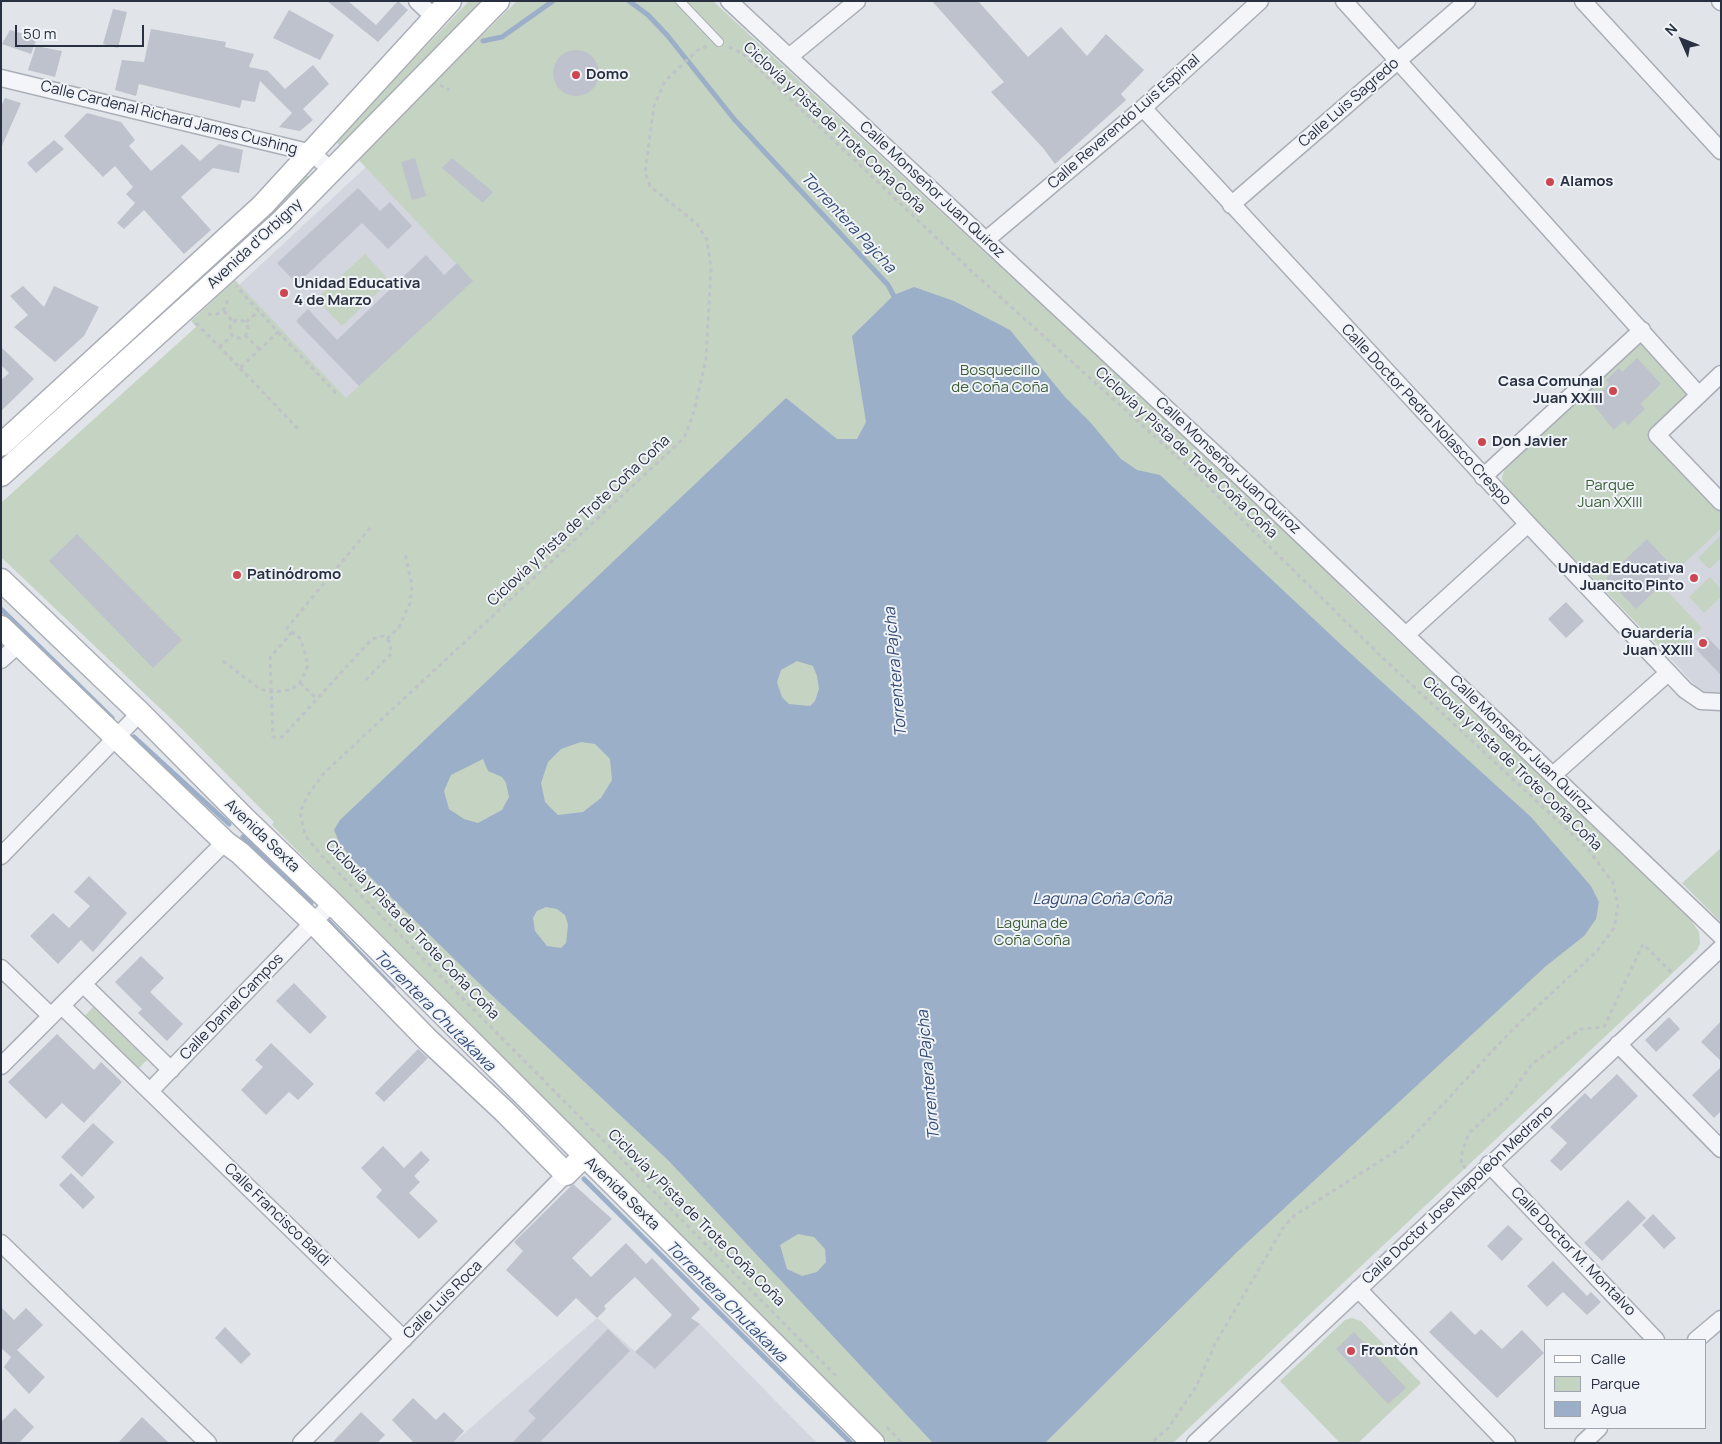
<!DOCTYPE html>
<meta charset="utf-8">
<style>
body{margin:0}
#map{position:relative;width:1722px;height:1444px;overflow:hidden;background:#e1e4e9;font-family:Manrope,sans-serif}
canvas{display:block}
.frame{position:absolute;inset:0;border:2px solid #293041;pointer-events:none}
.legend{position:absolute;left:1544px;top:1339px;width:162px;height:90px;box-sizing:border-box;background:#f0f3f7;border:1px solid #a0a5ae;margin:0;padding:6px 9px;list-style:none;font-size:15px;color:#293041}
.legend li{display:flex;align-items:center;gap:10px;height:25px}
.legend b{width:25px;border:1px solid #a0a5ae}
.north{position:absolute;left:1657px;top:15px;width:50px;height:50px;-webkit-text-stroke:4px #f0f3f7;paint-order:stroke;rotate:314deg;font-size:14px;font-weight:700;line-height:20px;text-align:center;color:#293041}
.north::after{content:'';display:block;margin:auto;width:18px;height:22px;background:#293041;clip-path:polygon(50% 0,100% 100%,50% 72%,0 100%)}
.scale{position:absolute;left:15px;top:25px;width:129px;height:22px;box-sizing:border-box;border:2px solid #293041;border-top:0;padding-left:6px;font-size:15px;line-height:18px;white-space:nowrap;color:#293041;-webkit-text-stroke:4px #f0f3f7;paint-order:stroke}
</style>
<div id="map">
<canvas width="1722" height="1444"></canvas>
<div class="frame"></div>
<ul class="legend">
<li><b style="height:6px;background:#fff"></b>Calle</li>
<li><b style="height:14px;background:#c5d3c2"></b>Parque</li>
<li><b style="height:14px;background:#9cafc9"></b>Agua</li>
</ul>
<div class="north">N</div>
<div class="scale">50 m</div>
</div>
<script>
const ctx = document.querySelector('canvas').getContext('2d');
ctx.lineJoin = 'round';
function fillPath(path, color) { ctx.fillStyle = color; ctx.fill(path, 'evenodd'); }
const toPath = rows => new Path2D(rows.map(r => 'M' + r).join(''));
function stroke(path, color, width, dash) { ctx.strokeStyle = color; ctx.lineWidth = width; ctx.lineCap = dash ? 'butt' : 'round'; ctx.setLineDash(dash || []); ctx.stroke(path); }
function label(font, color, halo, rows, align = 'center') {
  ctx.font = font + ' Manrope,sans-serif'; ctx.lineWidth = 4; ctx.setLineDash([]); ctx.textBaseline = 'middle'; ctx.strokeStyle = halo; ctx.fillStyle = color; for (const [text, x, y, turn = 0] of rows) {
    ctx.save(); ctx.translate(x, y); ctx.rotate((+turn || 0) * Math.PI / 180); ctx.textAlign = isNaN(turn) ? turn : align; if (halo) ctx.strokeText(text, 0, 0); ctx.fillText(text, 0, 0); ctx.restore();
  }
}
fillPath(toPath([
 [366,167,473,281,346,399,239,285],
 [1721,529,1721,693,1714,695,1701,692,1670,658,1701,628,1660,585],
 [597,1318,655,1369,700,1324,817,1443,453,1443]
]), '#d3d6de');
fillPath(toPath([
 [469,1,485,1,339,145,336,141],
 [517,1,713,1,1102,361,1126,375,1121,379,1150,406,1158,404,1328,565,1343,589,1687,914,1699,932,1700,943,1697,950,1173,1443,888,1443,517,1077,403,958,272,825,274,822,184,731,1,557,1,503,196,327,191,321,235,280,346,398,472,281,357,158],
 [306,174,309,178,277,211,1,461,1,455],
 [365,254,390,281,342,326,316,299],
 [1641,344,1647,345,1688,395,1653,429,1721,508,1721,529,1661,585,1702,628,1670,658,1503,485,1502,477,1506,466,1635,346],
 [1721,535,1721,558,1709,569,1698,558],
 [1710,577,1721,589,1721,597,1704,613,1689,597],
 [1721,848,1721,922,1682,883],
 [93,1007,147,1060,139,1068,85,1016],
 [1352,1318,1361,1321,1421,1383,1358,1443,1340,1443,1280,1381,1345,1320]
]), '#c5d3c2');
fillPath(toPath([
 [914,287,954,301,1010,330,1065,397,1090,422,1121,459,1137,470,1160,475,1350,653,1531,817,1591,886,1599,902,1596,919,1584,936,1546,966,1238,1251,1045,1443,933,1443,668,1160,482,986,353,860,340,844,334,830,340,820,786,398,837,439,857,439,866,422,852,336,894,295],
 [797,661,813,666,817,676,819,689,815,701,810,706,789,704,782,697,777,682,781,670],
 [581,742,595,744,610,759,612,780,601,798,583,812,558,815,545,802,541,783,548,762,561,749],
 [483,759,488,771,502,777,506,783,509,797,502,810,478,823,464,819,449,809,444,791,451,775],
 [546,907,557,909,565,915,568,925,566,943,561,948,547,946,535,931,533,918,537,911],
 [798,1234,814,1237,825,1249,826,1262,817,1272,802,1276,787,1269,780,1245]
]), '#9cafc9');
stroke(toPath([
 [629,1,648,15,667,35,734,119,888,285,896,300],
 [483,41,502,37,553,1],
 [1,609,112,718],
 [134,737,229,824],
 [243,837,311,903],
 [329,922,393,988],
 [584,1179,851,1443]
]), '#9cafc9', 5);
fillPath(toPath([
 [327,1,348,1,376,25,398,1,408,10,378,42],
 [932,1,978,1,1028,57,1061,27,1087,56,1106,34,1144,70,1121,94,1126,100,1055,164,1043,148,991,92,1004,82],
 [113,9,127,12,118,48,103,44],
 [289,10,334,35,320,60,273,38],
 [151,29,226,42,225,47,254,54,249,67,268,71,285,89,313,65,329,84,303,109,313,120,300,131,279,127,292,113,260,81,255,102,242,100,240,108,139,84,136,96,115,90,122,60,144,62],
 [10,30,37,38,31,54,2,44],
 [36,46,62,51,55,77,28,70],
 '553 73a23 23 0 1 1 46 0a23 23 0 1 1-46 0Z',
 [5,98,21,103,1,148,1,106],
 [87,113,121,122,135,140,129,146,151,171,182,144,200,161,219,144,243,150,239,173,213,168,181,197,211,230,184,254,144,210,124,229,117,223,135,203,126,194,133,187,115,166,103,177,64,136],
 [54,140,64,149,36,173,27,163],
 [415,158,426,196,412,200,401,162],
 [452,158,493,192,483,203,442,168],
 [358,188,380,211,390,202,412,226,388,249,362,223,297,284,277,263],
 [426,255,444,275,457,263,473,281,359,386,296,321,308,309,337,340],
 [23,286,44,307,54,286,99,307,84,336,55,362,14,327,28,315,10,296],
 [1,347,34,379,1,411,1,380,9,373,1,365],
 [1637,358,1661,384,1640,404,1645,409,1628,425,1624,420,1614,430,1591,402,1609,384,1606,380,1619,368,1622,372],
 [77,534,182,640,153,668,49,561],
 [1647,539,1676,571,1636,609,1606,578],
 [1566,602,1584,621,1566,638,1548,619],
 [1707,637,1721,651,1721,675,1696,649],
 [89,876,127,913,93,952,81,940,58,964,30,936,53,913,69,928,90,906,74,892],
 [141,956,164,978,150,992,183,1024,167,1041,138,1013,142,1009,115,982],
 [294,983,327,1017,310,1034,276,1001],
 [1669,1017,1680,1029,1656,1052,1645,1040],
 [1721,1021,1721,1061,1701,1042],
 [57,1034,94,1070,101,1062,122,1082,84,1123,62,1103,46,1119,8,1082],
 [271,1043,314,1084,298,1100,289,1092,266,1115,241,1090,263,1067,255,1060],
 [418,1049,428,1058,384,1102,375,1093],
 [1721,1067,1721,1111,1714,1118,1692,1095],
 [1617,1074,1638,1096,1561,1171,1550,1161,1567,1143,1550,1127,1585,1093,1591,1099],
 [93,1123,114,1142,82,1177,61,1157],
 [383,1146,404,1168,421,1151,430,1160,414,1176,420,1182,409,1193,438,1221,419,1239,376,1197,382,1190,361,1168],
 [71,1173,95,1197,83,1209,59,1185],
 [573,1184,612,1219,572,1258,591,1277,626,1243,646,1264,652,1258,700,1309,691,1318,700,1324,655,1369,635,1352,672,1315,635,1277,604,1306,606,1309,597,1318,576,1298,557,1317,506,1270,523,1251,514,1242],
 [1628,1200,1646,1218,1602,1261,1584,1243],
 [1653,1214,1676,1238,1664,1249,1642,1225],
 [1508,1225,1523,1239,1502,1261,1487,1246],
 [1553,1261,1587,1296,1591,1292,1601,1302,1587,1315,1563,1292,1547,1307,1527,1286],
 [1,1307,14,1320,26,1308,43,1325,17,1350,45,1377,29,1394,4,1367,11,1357,1,1348],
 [1451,1311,1475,1335,1481,1329,1502,1349,1522,1330,1544,1353,1497,1398,1429,1332],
 [225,1327,251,1354,241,1364,215,1338],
 [608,1329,630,1351,539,1443,512,1443,536,1418,528,1411],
 [1354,1332,1406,1388,1388,1404,1336,1349],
 [413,1398,436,1420,444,1412,464,1431,453,1443,414,1443,392,1420],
 [15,1408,34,1427,19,1443,1,1443,1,1422],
 [361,1412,385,1435,377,1443,332,1443],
 [142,1417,169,1443,118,1443]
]), '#bec2cc');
const lane = toPath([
 [680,1,719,42]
]);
const street = toPath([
 [417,1,434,17],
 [729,1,1255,491,1721,936],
 [1344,1,1699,395],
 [1583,1,1721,151],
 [1720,1,1721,2],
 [789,57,857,1],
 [1,78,312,153,331,170],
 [1143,108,1528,524,1685,690,1701,701,1721,702],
 [1231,205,1467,1],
 [986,240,1143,108,1260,1],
 [1721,374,1657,435,1721,502],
 [1483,477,1642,330],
 [1406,635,1528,524],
 [1,660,19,644],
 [1553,775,1668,673],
 [1,856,140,713],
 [1,968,51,1016],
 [83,984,171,1070],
 [62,1006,404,1339],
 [1618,1044,1721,1149],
 [1,1066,225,842],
 [150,1091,332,903],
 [1489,1164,1656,1340],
 [1,1243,208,1443],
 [1358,1289,1507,1443],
 [1696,1340,1721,1319],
 [301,1443,566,1174],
 [1195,1443,1721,948],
 [1583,1443,1599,1428]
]);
const secondary = toPath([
 [1,445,263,205,450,1],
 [1,475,281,222,498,1],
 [1,580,140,713,246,820,332,903,873,1443],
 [1,627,225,842,240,853,314,923,427,1039,504,1111,566,1174,584,1156]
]);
stroke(lane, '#aaaeb7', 10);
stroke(street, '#aaaeb7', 19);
stroke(secondary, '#aaaeb7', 25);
stroke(toPath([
 [707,46,698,50,665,81,654,106,645,172,650,186,697,224,707,240,711,268,706,359,693,415,684,438,324,773,308,795,300,812,305,835,321,855,837,1377],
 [729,47,742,53,967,267,1183,462,1385,660,1588,849,1613,883,1618,907,1614,928,1596,952,1511,1031,1404,1146,1295,1215,1283,1228,1215,1344,1196,1387,1168,1428,1151,1443],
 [440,85,449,90],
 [224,311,233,322],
 [208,314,215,315,223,311,227,303,227,297],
 '230 329a9 9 0 1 1 18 0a9 9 0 1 1-18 0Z',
 [246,322,259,311],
 [196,323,240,368,278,332,236,286],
 [278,332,336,393],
 [245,335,260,350],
 [219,347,233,335],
 [240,368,299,430],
 [292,632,270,658,273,737,282,737,372,639,383,636,390,642,391,654,363,683],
 [387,639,399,627,410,603,412,586,405,553],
 [223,661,260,689,272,692,290,690,300,683,308,666,305,653,301,639,287,628,370,528],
 [300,683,317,699],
 [1466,1168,1461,1165,1462,1152,1469,1133,1507,1099,1532,1064,1581,1029,1604,1027,1643,944,1673,974],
 [887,1427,902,1443]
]), '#bfc2c8', 3, [4, 4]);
stroke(lane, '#f4f5f8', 8);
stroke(street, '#f4f5f8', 16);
stroke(secondary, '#fff', 22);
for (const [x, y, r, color] of [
 [576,75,5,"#cd4751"],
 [1550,182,5,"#cd4751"],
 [284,293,5,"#cd4751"],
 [1613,391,5,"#cd4751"],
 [1482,442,5,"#cd4751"],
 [237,575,5,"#cd4751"],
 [1694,578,5,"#cd4751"],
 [1703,643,5,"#cd4751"],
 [1351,1351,5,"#cd4751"]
]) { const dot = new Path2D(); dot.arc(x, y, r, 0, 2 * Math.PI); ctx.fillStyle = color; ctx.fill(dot); stroke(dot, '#f0f3f7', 2); }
label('bold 15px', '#293041', '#f0f3f7', [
 ["Domo",586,75],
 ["Alamos",1560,182],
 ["Unidad Educativa",294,284],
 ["4 de Marzo",294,301],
 ["Casa Comunal",1603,382,"right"],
 ["Juan XXIII",1603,399,"right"],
 ["Don Javier",1492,442],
 ["Unidad Educativa",1684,569,"right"],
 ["Juancito Pinto",1684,586,"right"],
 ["Patinódromo",247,575],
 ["Guardería",1693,634,"right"],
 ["Juan XXIII",1693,651,"right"],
 ["Frontón",1361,1351]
], 'left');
label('15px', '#293041', '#f0f3f7', [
 ["Calle Luis Sagredo",1349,103,-41],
 ["Calle Cardenal Richard James Cushing",169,118,14],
 ["Calle Reverendo Luis Espinal",1124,122,-41],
 ["Ciclovía y Pista de Trote Coña Coña",834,128,43],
 ["Calle Monseñor Juan Quiroz",932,190,43],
 ["Avenida d'Orbigny",255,244,-43],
 ["Calle Doctor Pedro Nolasco Crespo",1426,415,47],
 ["Ciclovía y Pista de Trote Coña Coña",1186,453,43],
 ["Calle Monseñor Juan Quiroz",1228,466,43],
 ["Ciclovía y Pista de Trote Coña Coña",579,521,-43],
 ["Calle Monseñor Juan Quiroz",1521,745,44],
 ["Ciclovía y Pista de Trote Coña Coña",1512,764,44],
 ["Avenida Sexta",262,836,44],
 ["Ciclovía y Pista de Trote Coña Coña",412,930,46],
 ["Calle Daniel Campos",232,1007,-46],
 ["Avenida Sexta",622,1194,44],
 ["Calle Doctor Jose Napoleón Medrano",1458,1195,-43],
 ["Calle Francisco Baldi",277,1215,44],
 ["Ciclovía y Pista de Trote Coña Coña",696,1218,45],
 ["Calle Doctor M. Montalvo",1573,1252,46],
 ["Calle Luis Roca",443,1300,-45]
]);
label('15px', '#3b5d37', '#f0f3f7', [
 ["Bosquecillo",1000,371],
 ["de Coña Coña",1000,388],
 ["Parque",1610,486],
 ["Juan XXIII",1610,503],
 ["Laguna de",1032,924],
 ["Coña Coña",1032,941]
]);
label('italic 16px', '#344c75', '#f0f3f7', [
 ["Torrentera Pajcha",848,223,47],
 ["Torrentera Pajcha",896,672,-95],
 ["Laguna Coña Coña",1102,900],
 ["Torrentera Chutakawa",434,1011,45],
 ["Torrentera Pajcha",929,1075,-95],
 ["Torrentera Chutakawa",726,1302,45]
]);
</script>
